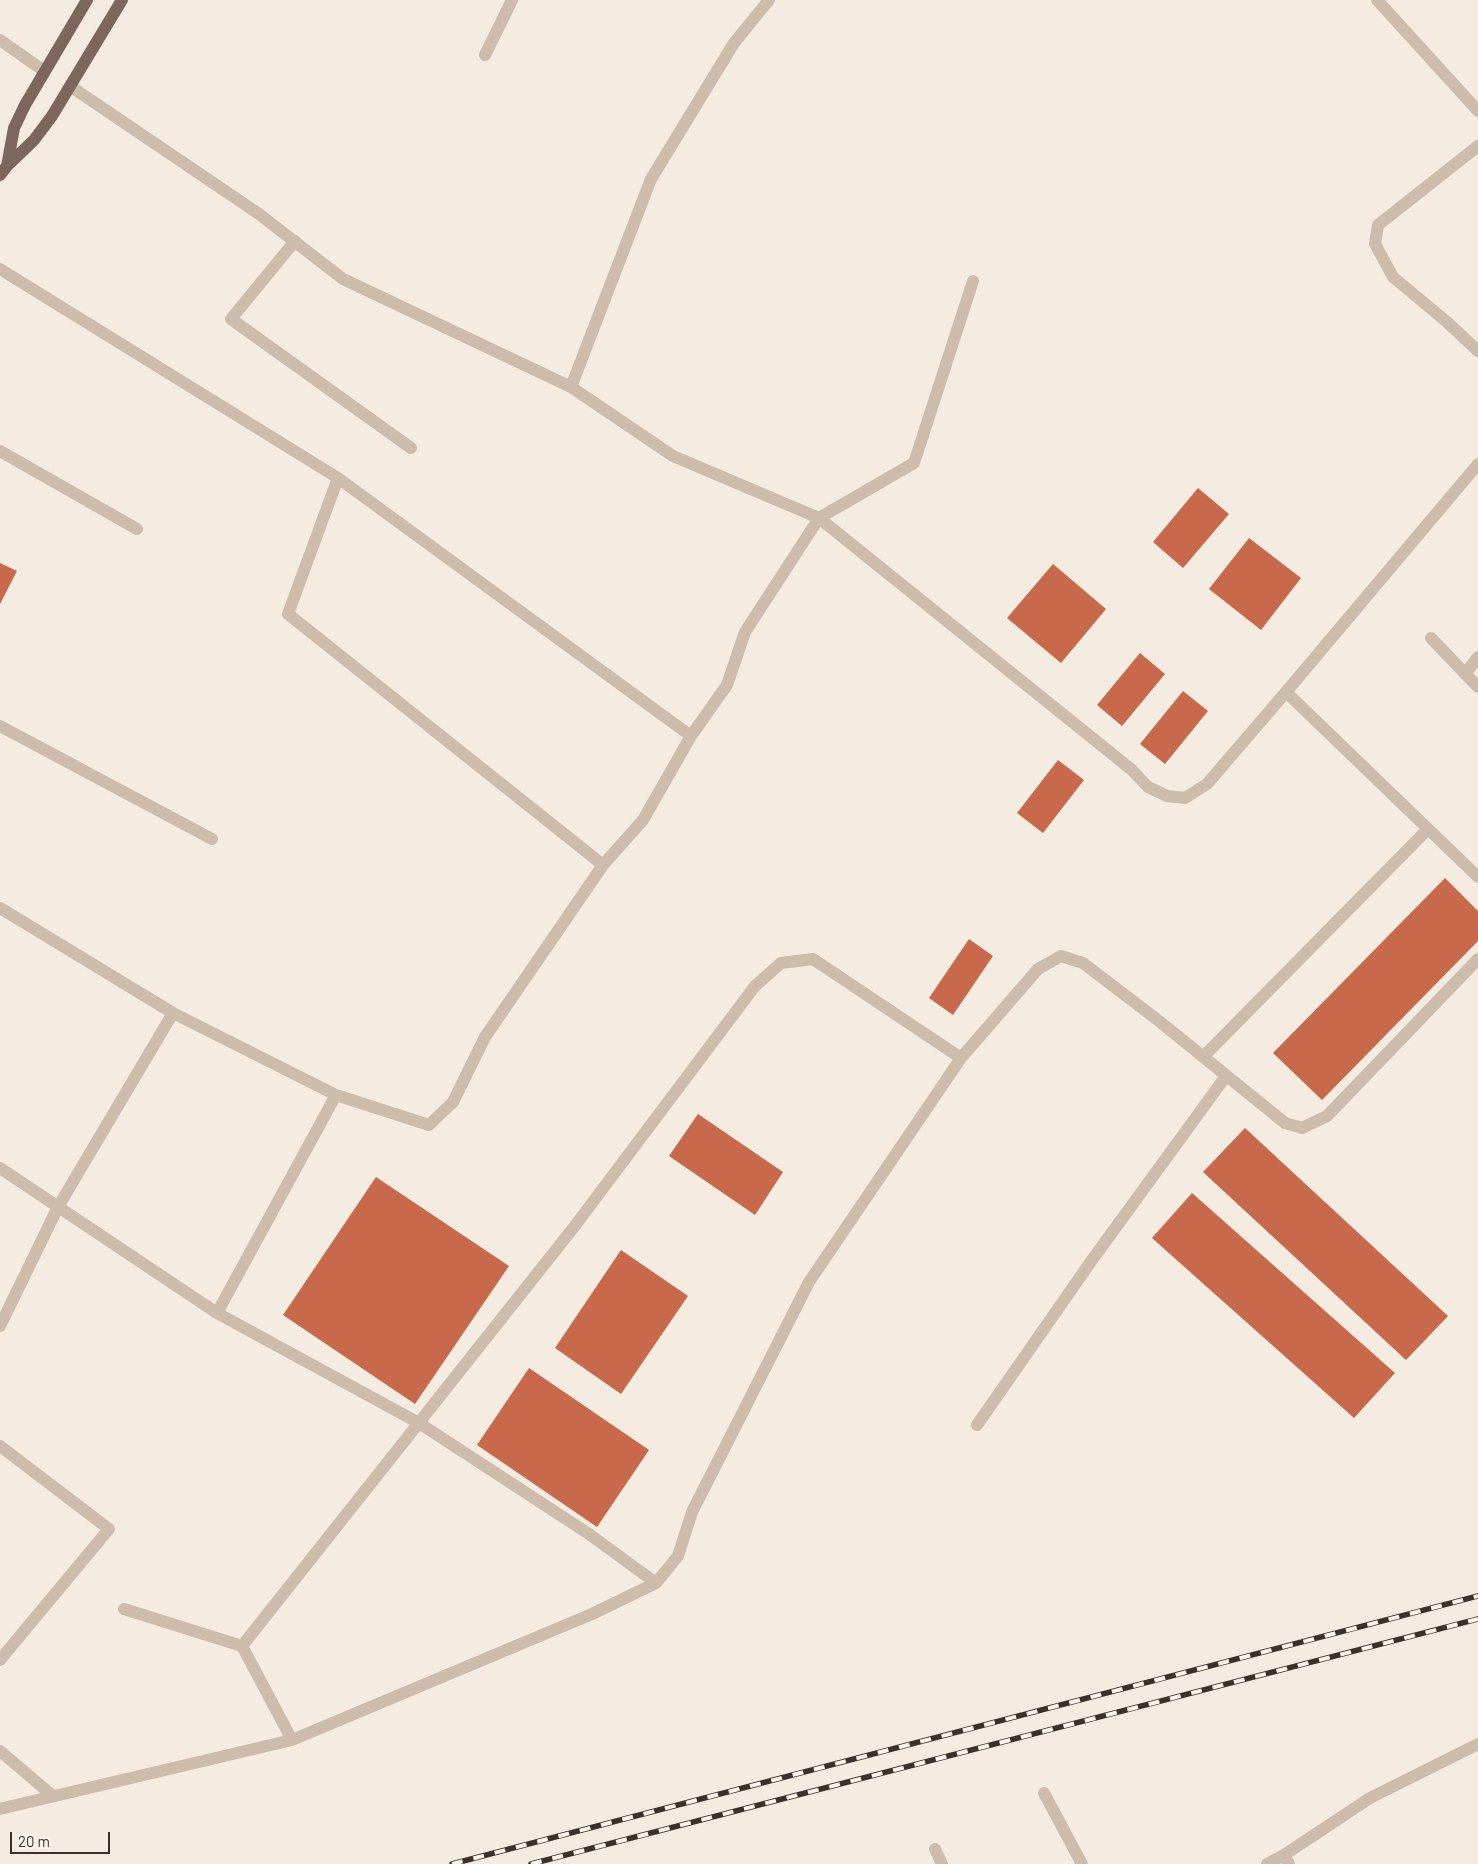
<!DOCTYPE html>
<style>
body{margin:0}
#map{position:relative;width:1478px;height:1864px;overflow:hidden;background:#f4ebe1;font-family:Barlow,sans-serif}
canvas{display:block}
.scale{position:absolute;left:10px;top:1832px;width:100px;height:22px;box-sizing:border-box;border:2px solid #3b302b;border-top:0;padding-left:6px;font-size:15px;line-height:18px;white-space:nowrap;color:#3b302b;-webkit-text-stroke:4px #fbf5ee;paint-order:stroke}
</style>
<div id="map">
<canvas width="1478" height="1864"></canvas>
<div class="scale">20 m</div>
</div>
<script>
const ctx = document.querySelector('canvas').getContext('2d');
ctx.lineJoin = 'round';
function fillPath(path, color) { ctx.fillStyle = color; ctx.fill(path, 'evenodd'); }
const toPath = rows => new Path2D(rows.map(r => 'M' + r).join(''));
function stroke(path, color, width, dash) { ctx.strokeStyle = color; ctx.lineWidth = width; ctx.lineCap = dash ? 'butt' : 'round'; ctx.setLineDash(dash || []); ctx.stroke(path); }
fillPath(toPath([
 [1198,488,1229,514,1183,568,1153,542],
 [1249,538,1301,578,1261,630,1209,589],
 [0,563,17,571,0,604],
 [1053,564,1106,609,1061,663,1007,618],
 [1140,653,1165,674,1122,726,1097,705],
 [1183,691,1208,711,1165,764,1140,744],
 [1058,760,1084,780,1043,833,1017,813],
 [1445,878,1478,911,1478,941,1322,1100,1273,1053],
 [969,939,993,956,953,1015,929,998],
 [698,1114,783,1172,755,1215,669,1156],
 [1245,1128,1448,1316,1406,1360,1203,1172],
 [376,1177,509,1266,415,1404,283,1315],
 [1192,1193,1395,1373,1354,1418,1152,1238],
 [621,1250,688,1296,621,1394,555,1348],
 [529,1368,649,1450,597,1527,477,1445]
]), '#c8694b');
stroke(toPath([
 [1377,0,1478,111],
 [0,40,44,71],
 [485,55,512,0],
 [70,86,259,214,343,279,571,387,651,179,734,43,769,0],
 [1478,146,1378,225,1375,244,1393,277,1447,322,1478,351],
 [295,241,231,319,411,448],
 [0,269,338,478,691,736],
 [571,387,673,456,819,518,1132,770,1148,787,1167,796,1185,798,1207,784,1286,692,1478,464],
 [0,451,137,529],
 [338,478,288,614,603,865],
 [1431,638,1478,687],
 [1465,674,1478,657],
 [1286,692,1478,877],
 [0,726,212,839],
 [0,908,173,1013,336,1095,429,1125,453,1102,485,1037,603,865,643,820,691,736,727,685,745,632,819,518,914,463,973,281],
 [1203,1057,1428,829],
 [0,1168,217,1313,419,1423,589,1534,656,1583],
 [217,1313,336,1095],
 [0,1326,58,1207,173,1013],
 [977,1425,1092,1260,1226,1076],
 [0,1446,109,1529,0,1660],
 [124,1609,242,1646,292,1740],
 [242,1646,574,1227,755,986,781,963,813,959,961,1058],
 [0,1751,53,1796],
 [1044,1793,1082,1864],
 [0,1809,292,1740,592,1614,656,1583,678,1556,692,1512,809,1282,961,1058,1038,969,1061,956,1083,963,1159,1021,1285,1123,1302,1128,1327,1116,1478,959],
 [935,1849,942,1864],
 [1284,1855,1370,1798,1478,1744],
 [1267,1864,1284,1855,1289,1864]
]), '#cdbbac', 12);
stroke(toPath([
 [7,166,14,128,25,105,87,0],
 [0,175,7,166,34,140,52,116,122,0]
]), '#7d675c', 12);
const rail = toPath([
 [452,1864,1478,1596],
 [531,1864,1478,1619]
]);
stroke(rail, '#3b302b', 5.5);
stroke(rail, '#fbf5ee', 4, [11]);
</script>
